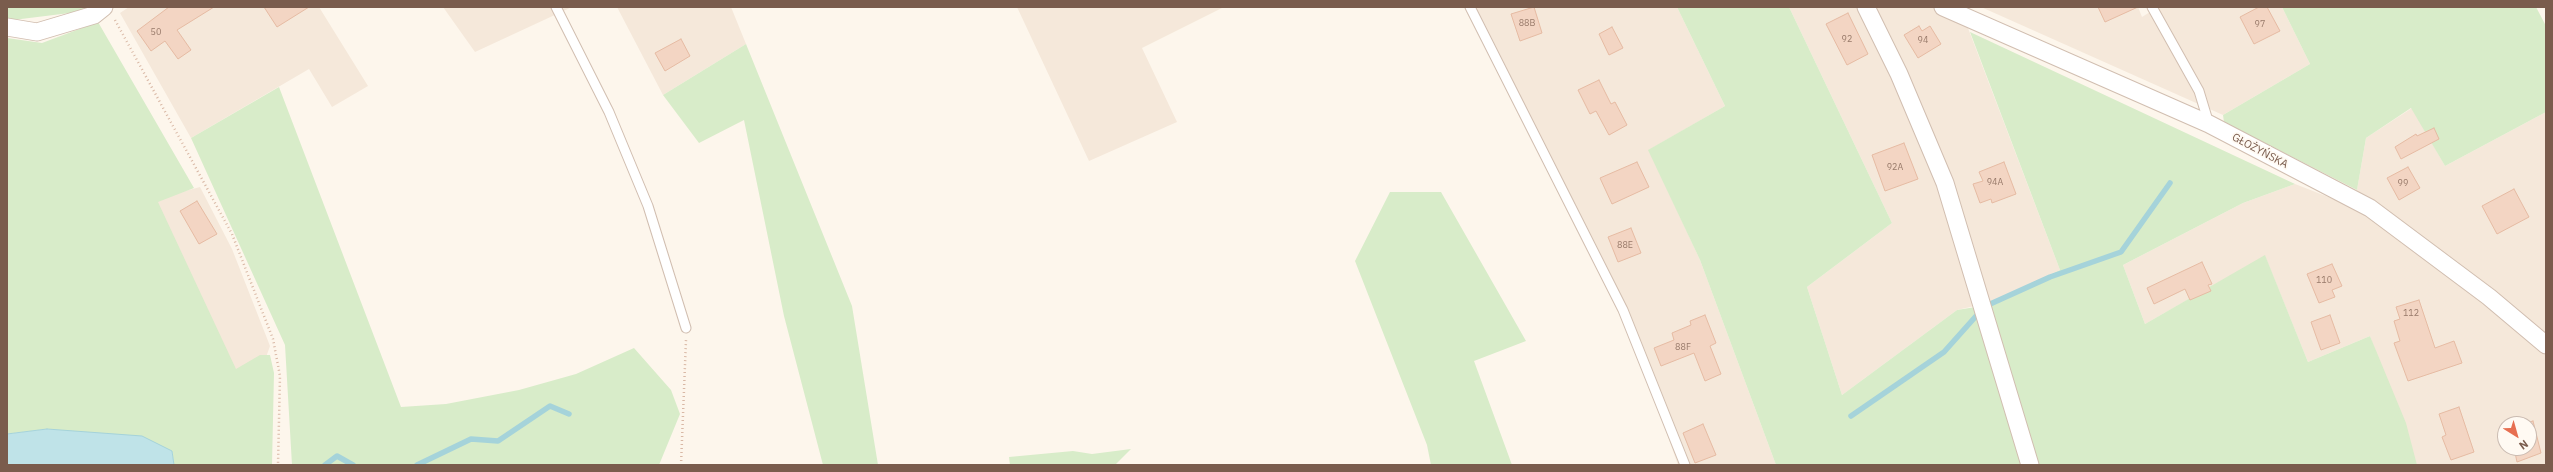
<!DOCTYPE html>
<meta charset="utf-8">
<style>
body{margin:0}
#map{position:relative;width:2553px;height:472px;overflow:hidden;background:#fdf6ec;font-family:"IBM Plex Sans",sans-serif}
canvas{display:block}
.frame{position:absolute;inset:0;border:8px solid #7a5c4d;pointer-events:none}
.north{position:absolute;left:2497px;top:416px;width:40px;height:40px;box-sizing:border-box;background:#fffaf3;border:1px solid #cabbb1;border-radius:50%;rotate:143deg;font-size:11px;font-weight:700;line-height:16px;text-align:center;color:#7a5c4d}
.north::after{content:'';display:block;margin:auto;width:14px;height:18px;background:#e76f51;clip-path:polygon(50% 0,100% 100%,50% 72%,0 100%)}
</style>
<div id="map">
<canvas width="2553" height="472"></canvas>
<div class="frame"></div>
<div class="north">N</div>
</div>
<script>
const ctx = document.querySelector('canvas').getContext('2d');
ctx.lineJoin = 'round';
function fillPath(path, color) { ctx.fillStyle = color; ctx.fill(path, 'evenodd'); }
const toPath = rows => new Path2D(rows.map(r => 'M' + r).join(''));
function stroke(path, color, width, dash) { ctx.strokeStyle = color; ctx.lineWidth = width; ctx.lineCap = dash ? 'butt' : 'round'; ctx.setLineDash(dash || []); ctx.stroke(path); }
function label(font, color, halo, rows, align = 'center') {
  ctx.font = font + ' "IBM Plex Sans",sans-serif'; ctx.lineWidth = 3.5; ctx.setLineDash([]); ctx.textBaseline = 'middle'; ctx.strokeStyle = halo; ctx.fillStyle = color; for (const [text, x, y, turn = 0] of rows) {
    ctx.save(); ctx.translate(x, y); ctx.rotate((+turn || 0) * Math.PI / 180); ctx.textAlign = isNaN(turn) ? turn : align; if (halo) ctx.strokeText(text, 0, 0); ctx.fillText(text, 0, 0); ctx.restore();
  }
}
fillPath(toPath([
 [129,7,319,7,368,86,332,107,309,69,191,138,120,13],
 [443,7,572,7,475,52],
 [617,7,731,7,746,44,663,95],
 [1017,7,1224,7,1142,48,1177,122,1089,161],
 [1469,7,1677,7,1725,106,1649,150,1700,260,1776,465,1678,465,1623,310],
 [1789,7,1960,7,2060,270,1992,302,1957,310,1842,395,1807,287,1892,223],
 [1981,7,2138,7,2142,17,2158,7,2282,7,2310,64,2223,115],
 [2412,108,2445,166,2546,112,2546,465,2416,465,2370,336,2308,362,2265,256,2145,324,2123,265,2243,203,2295,184,2354,207,2366,138],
 [2505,424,2529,424,2529,448,2505,448],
 [200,187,232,249,270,346,265,360,233,373,151,200]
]), '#f5e8da');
fillPath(toPath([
 [7,7,86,7,78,12,13,20,7,19],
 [1677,7,1789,7,1892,223,1807,287,1842,395,1957,310,1988,305,2060,270,1970,32,2295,184,2243,203,2123,265,2145,324,2265,255,2308,362,2370,336,2406,423,2417,465,1776,465,1700,260,1648,150,1725,106],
 [2282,7,2536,7,2546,26,2546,112,2445,166,2411,108,2366,138,2357,190,2224,122,2223,115,2310,64],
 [98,22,194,188,158,202,236,369,260,355,270,355,274,373,272,465,174,465,172,451,47,429,7,434,7,38,42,43],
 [746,44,852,306,878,465,823,465,784,316,744,120,699,143,663,95],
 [279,87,401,407,446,404,519,390,576,374,634,348,671,390,680,414,659,465,292,465,285,345,191,138],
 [1390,192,1441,192,1526,341,1474,361,1512,465,1431,465,1427,445,1355,261],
 [1131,449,1115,465,1010,465,1009,457,1073,451,1092,454]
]), '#d8ecc9');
const water = toPath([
 [47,429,142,436,172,451,174,465,7,465,7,434,47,429]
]);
fillPath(water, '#bfe3e8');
stroke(water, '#a5d3da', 1);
stroke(toPath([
 [1988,305,2050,277,2121,252,2170,183],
 [1851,416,1944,352,1977,315],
 [325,465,337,456,353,465],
 [417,465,471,439,498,441,550,406,569,414]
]), '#a5d3da', 5.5);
const building = toPath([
 [169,7,214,7,177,30,191,50,178,59,165,41,151,51,137,31,169,7],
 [264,7,309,7,277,27,264,7],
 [1534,7,1542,33,1520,41,1511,14,1534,7],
 [2098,7,2138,7,2105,22,2098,7],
 [2259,7,2267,7,2280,31,2254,44,2240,17,2259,7],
 [1848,13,1868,54,1847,65,1826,24,1848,13],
 [1919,26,1922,31,1930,26,1941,44,1918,58,1904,35,1919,26],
 [1612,27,1623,48,1609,55,1599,34,1612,27],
 [681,39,690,56,665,71,655,53,681,39],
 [1599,80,1611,104,1615,102,1627,125,1609,135,1596,111,1590,114,1578,90,1599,80],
 [2434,128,2439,139,2401,159,2395,147,2416,134,2417,136,2434,128],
 [1904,143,1918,179,1885,191,1872,155,1904,143],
 [1637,162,1649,187,1612,204,1600,178,1637,162],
 [2004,162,2016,194,1992,203,1991,199,1980,203,1973,184,1983,181,1979,172,2004,162],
 [2408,167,2420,188,2399,200,2387,178,2408,167],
 [2514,189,2529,217,2497,234,2482,206,2514,189],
 [197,201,217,234,199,244,180,211,197,201],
 [1631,228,1641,253,1618,262,1608,237,1631,228],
 [2202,262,2212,284,2208,285,2211,291,2190,300,2185,289,2154,304,2147,288,2202,262],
 [2332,264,2342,286,2332,290,2335,297,2319,303,2307,274,2332,264],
 [2419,300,2435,348,2454,341,2462,363,2408,381,2394,343,2400,341,2394,321,2400,319,2396,307,2419,300],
 [1705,315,1716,343,1710,346,1721,374,1705,381,1694,353,1661,366,1654,348,1674,340,1672,333,1691,325,1690,321,1705,315],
 [2330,315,2340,343,2321,350,2311,322,2330,315],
 [2459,407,2474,452,2451,460,2442,437,2446,435,2439,414,2459,407],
 [2533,421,2541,453,2517,462,2514,448,2529,448,2529,424,2523,424,2533,421],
 [1703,424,1716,455,1695,463,1683,433,1703,424]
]);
fillPath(building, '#f3d5c3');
stroke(building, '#e6bba3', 1);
const lane = toPath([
 [556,7,609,112,648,206,686,328],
 [1470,7,1623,310,1685,465],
 [2152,7,2199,91,2209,124]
]);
const street = toPath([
 [1866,7,1899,74,1945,183,2030,465],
 [1943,7,2209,124,2370,208,2489,297,2546,345],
 [7,27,37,32,94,15,104,7]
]);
stroke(lane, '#d1beb0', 11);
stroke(street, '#d1beb0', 19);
stroke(toPath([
 [115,20,232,234,273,339,280,376,278,465],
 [681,465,686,340]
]), '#d9b8a5', 2.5, [1, 3]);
stroke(lane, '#fff', 9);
stroke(street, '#fff', 17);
label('9px', '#987a6a', null, [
 ["88B",1527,23],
 ["97",2260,24],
 ["50",156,32],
 ["92",1847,39],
 ["94",1923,40],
 ["92A",1895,167],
 ["94A",1995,182],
 ["99",2403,183],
 ["88E",1625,245],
 ["110",2324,280],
 ["112",2411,313],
 ["88F",1683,347]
]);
label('11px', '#7a5c4d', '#fffaf3', [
 ["GŁOŻYŃSKA",2260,151,28]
]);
</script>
